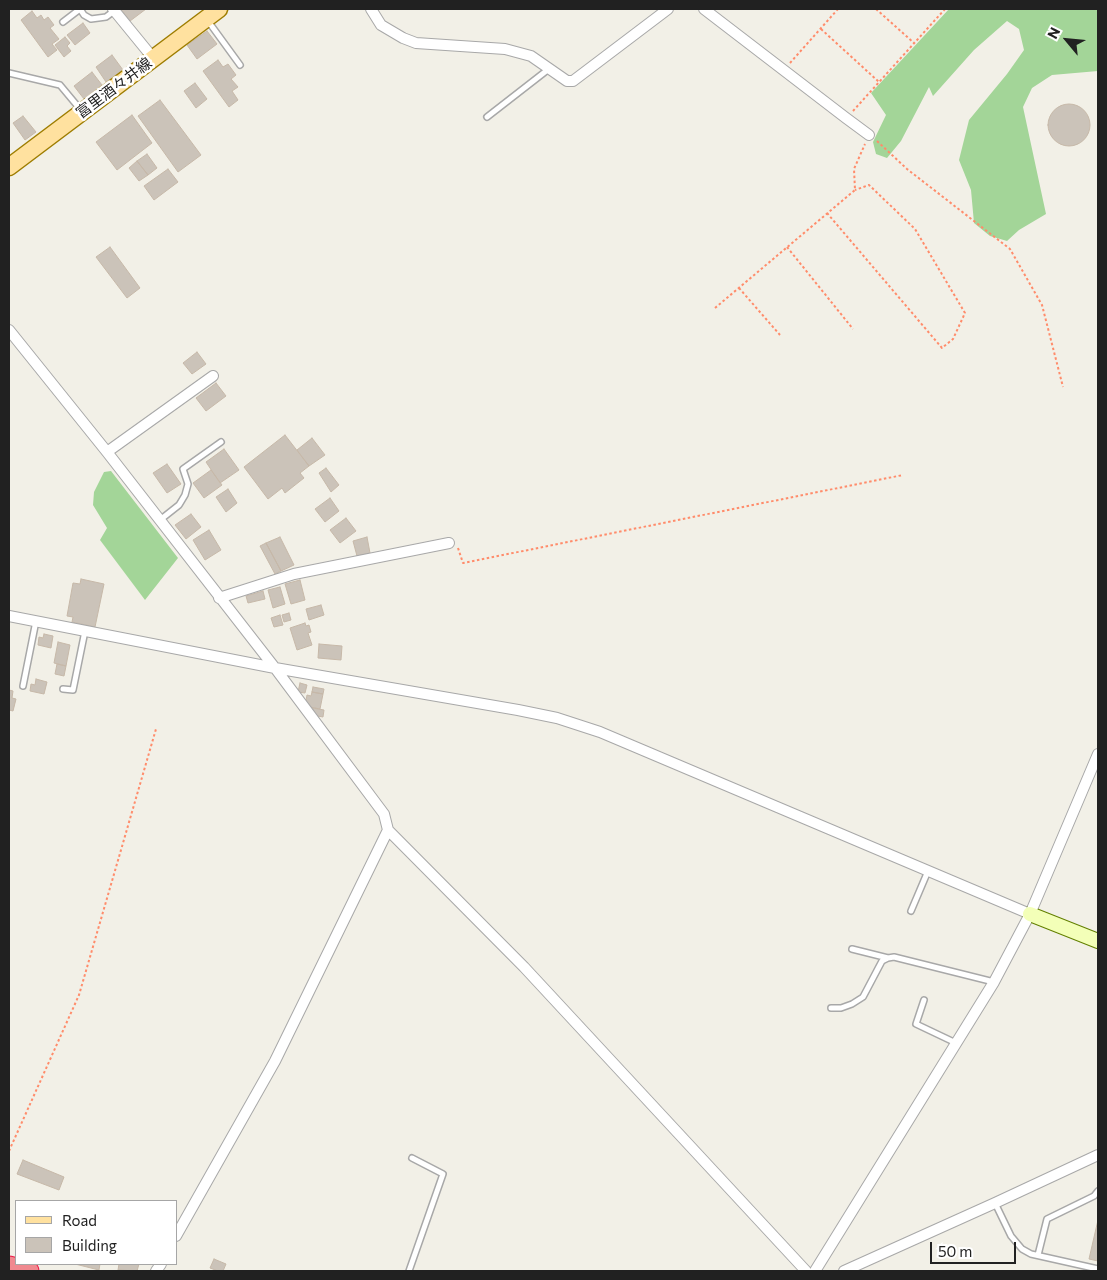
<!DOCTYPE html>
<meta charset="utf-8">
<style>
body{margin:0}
#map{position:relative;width:1107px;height:1280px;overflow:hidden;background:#f2f0e7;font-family:Commissioner,sans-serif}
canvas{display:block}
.frame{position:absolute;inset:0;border:10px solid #212121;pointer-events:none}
.legend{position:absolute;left:15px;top:1200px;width:162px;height:65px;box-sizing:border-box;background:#fff;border:1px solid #a6a6a6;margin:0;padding:6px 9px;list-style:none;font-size:15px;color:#212121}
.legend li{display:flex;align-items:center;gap:10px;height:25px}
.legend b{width:25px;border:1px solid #a6a6a6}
.north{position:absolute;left:1042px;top:15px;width:50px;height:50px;-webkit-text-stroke:4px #fff;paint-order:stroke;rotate:298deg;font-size:14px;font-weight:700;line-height:20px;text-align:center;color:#212121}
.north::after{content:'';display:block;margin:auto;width:18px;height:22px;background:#212121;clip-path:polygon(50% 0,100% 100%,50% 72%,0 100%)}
.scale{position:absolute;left:930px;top:1242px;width:86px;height:22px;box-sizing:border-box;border:2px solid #212121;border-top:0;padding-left:6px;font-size:15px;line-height:18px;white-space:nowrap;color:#212121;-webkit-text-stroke:4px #fff;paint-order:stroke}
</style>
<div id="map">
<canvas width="1107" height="1280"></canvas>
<div class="frame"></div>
<ul class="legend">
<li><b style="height:6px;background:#ffe19f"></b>Road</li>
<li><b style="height:14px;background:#cbc3b9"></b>Building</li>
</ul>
<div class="north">N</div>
<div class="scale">50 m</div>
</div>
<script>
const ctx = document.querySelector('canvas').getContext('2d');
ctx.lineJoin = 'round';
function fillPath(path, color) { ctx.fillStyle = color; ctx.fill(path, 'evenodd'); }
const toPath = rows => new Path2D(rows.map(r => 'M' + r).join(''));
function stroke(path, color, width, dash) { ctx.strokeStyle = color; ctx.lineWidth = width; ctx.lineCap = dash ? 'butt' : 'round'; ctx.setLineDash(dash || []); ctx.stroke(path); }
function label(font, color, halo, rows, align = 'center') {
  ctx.font = font + ' Commissioner,"Noto Sans JP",sans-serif'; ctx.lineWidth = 5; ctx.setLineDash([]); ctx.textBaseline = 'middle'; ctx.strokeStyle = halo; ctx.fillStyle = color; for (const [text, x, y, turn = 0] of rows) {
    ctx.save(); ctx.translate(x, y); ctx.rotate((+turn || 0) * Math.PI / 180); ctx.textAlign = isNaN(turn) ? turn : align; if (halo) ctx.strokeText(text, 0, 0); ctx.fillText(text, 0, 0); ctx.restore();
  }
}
fillPath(toPath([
 [949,9,1098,9,1098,71,1052,75,1032,88,1023,107,1046,214,1019,230,1007,241,990,236,974,223,971,190,959,160,969,120,1007,74,1024,50,1019,29,1007,21,974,50,933,96,929,87,901,141,887,158,876,154,873,142,886,115,871,93],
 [111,471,178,558,145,600,100,540,107,528,93,505,94,492,104,472]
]), '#a3d598');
const building = toPath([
 [121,9,146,9,130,21,121,9],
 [32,11,37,18,41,15,44,20,48,17,54,25,50,28,59,39,52,44,57,50,48,57,21,20,32,11],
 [83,23,90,33,75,45,67,35,83,23],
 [207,31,217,44,197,59,187,45,207,31],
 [65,37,70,43,67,46,71,51,64,57,55,45,65,37],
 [112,55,123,70,106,82,96,67,112,55],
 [218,60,223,67,228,64,236,75,231,79,238,87,232,91,238,100,229,107,203,71,218,60],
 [92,72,102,85,84,99,74,86,92,72],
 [195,83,207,99,196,108,184,91,195,83],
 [160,100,201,155,178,172,138,116,160,100],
 '1048 125a21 21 0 1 1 42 0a21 21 0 1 1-42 0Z',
 [132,115,152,143,117,170,96,142,132,115],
 [23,116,36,132,25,140,13,123,23,116],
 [147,154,157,168,148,175,137,161,147,154],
 [137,161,148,175,139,181,129,168,137,161],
 [168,169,178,182,154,200,144,186,168,169],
 [110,247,140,288,127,298,96,257,110,247],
 [197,352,206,364,192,374,183,363,197,352],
 [216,383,226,396,206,411,196,398,216,383],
 [285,435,309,466,300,473,304,478,285,493,282,488,268,499,244,467,285,435],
 [312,438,325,455,309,466,297,450,312,438],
 [224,449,239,470,220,483,206,462,224,449],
 [167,464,181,484,167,493,153,473,167,464],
 [326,468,339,485,331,492,319,473,326,468],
 [211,470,222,485,204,498,193,483,211,470],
 [228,489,237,503,226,512,216,497,228,489],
 [330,498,339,511,325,522,315,509,330,498],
 [191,514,201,527,186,539,175,525,191,514],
 [346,518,356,531,340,543,330,530,346,518],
 [209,530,221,550,205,560,193,540,209,530],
 [280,537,294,565,281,571,266,543,280,537],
 [367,537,370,553,357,556,353,541,367,537],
 [266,543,281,571,275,574,260,546,266,543],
 [81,579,104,584,95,627,72,622,73,617,67,616,73,583,80,584,81,579],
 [300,580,305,600,291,604,285,584,300,580],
 [280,587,285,604,273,608,268,590,280,587],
 [263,591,265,599,248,603,246,596,263,591],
 [321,605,324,615,309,620,306,609,321,605],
 [289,613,291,620,284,622,282,615,289,613],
 [280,615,283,625,274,627,271,618,280,615],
 [305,623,306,626,309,625,311,632,308,633,312,645,297,650,290,628,305,623],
 [44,634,53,636,51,648,38,645,39,637,43,638,44,634],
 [58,642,70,645,66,666,54,663,58,642],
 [319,644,342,646,341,660,318,658,319,644],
 [57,664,66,666,64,676,55,674,57,664],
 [36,679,47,682,44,694,30,691,31,684,35,685,36,679],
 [300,683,307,685,305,693,298,692,300,683],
 [313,687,324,689,323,694,312,692,313,687],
 [9,690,13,691,12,698,16,699,13,711,9,710,9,690],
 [312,692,323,694,320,709,305,706,307,695,311,696,312,692],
 [313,708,324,710,323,717,312,715,313,708],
 [23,1160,64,1177,59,1190,17,1174,23,1160],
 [1098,1220,1098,1261,1089,1259,1098,1220],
 [214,1259,226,1264,223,1271,218,1271,210,1268,214,1259],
 [75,1264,100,1264,99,1270,75,1264],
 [119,1264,139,1264,137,1271,118,1270,119,1264]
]);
fillPath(building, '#cbc3b9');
stroke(building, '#c6b8a8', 1);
const lane = toPath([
 [208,21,240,65],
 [63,22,80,9,84,15,91,19,106,17,114,11],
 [9,73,60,85,80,109],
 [487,117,550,68],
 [160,520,179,505,185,495,188,484,183,469,221,442],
 [23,686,36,621],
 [63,689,73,690,85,631],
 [911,911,928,871],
 [852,949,888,958],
 [924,1000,916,1024,956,1043],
 [831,1008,841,1008,852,1004,863,997,882,961,888,958,894,957,994,982],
 [995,1203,1011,1236,1022,1249,1031,1254,1098,1269],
 [1038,1255,1047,1219,1094,1196,1098,1191],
 [409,1271,443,1174,412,1158]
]);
const street = toPath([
 [113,9,153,58],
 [371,9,381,25,403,38,416,43,505,49,531,56,567,81,573,81,668,9],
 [704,9,846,118,869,135],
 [9,330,107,452,275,668,384,814,388,830,524,967,806,1271],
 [107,452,213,376],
 [219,598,294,574,449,543],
 [9,616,275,668,518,710,557,718,600,732,1030,914],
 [176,1236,275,1061,388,830],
 [156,1271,161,1264],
 [815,1271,994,982,1030,914,1098,754],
 [844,1271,995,1203,1098,1155]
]);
const secondary = toPath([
 [1030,914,1098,941]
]);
const primary = toPath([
 [9,167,219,9]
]);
const highway = toPath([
 [9,1266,29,1271]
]);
stroke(lane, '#a8a8a8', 8);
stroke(street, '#a8a8a8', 12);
stroke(secondary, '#638000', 16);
stroke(primary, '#9e7d00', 19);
stroke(highway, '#ec1847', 21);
stroke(toPath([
 [876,9,914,43],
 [821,29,879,82],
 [790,63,838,9],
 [853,111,945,9],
 [877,141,907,169,1010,249,1042,305,1063,387],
 [827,213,942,348,953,339,965,313,915,229,869,185,855,190],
 [787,247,853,329],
 [739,288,780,335],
 [715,308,855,190,854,169,865,144],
 [458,548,463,563,903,475],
 [9,1151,79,995,156,729]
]), '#ff8c6b', 2, [2.5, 2.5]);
stroke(lane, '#fff', 5);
stroke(street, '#fff', 10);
stroke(secondary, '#f3ffb8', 14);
stroke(primary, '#ffe19f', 16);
stroke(highway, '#f0898f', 19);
label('15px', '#212121', '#fff', [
 ["富里酒々井線",114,88,-37]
]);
</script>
